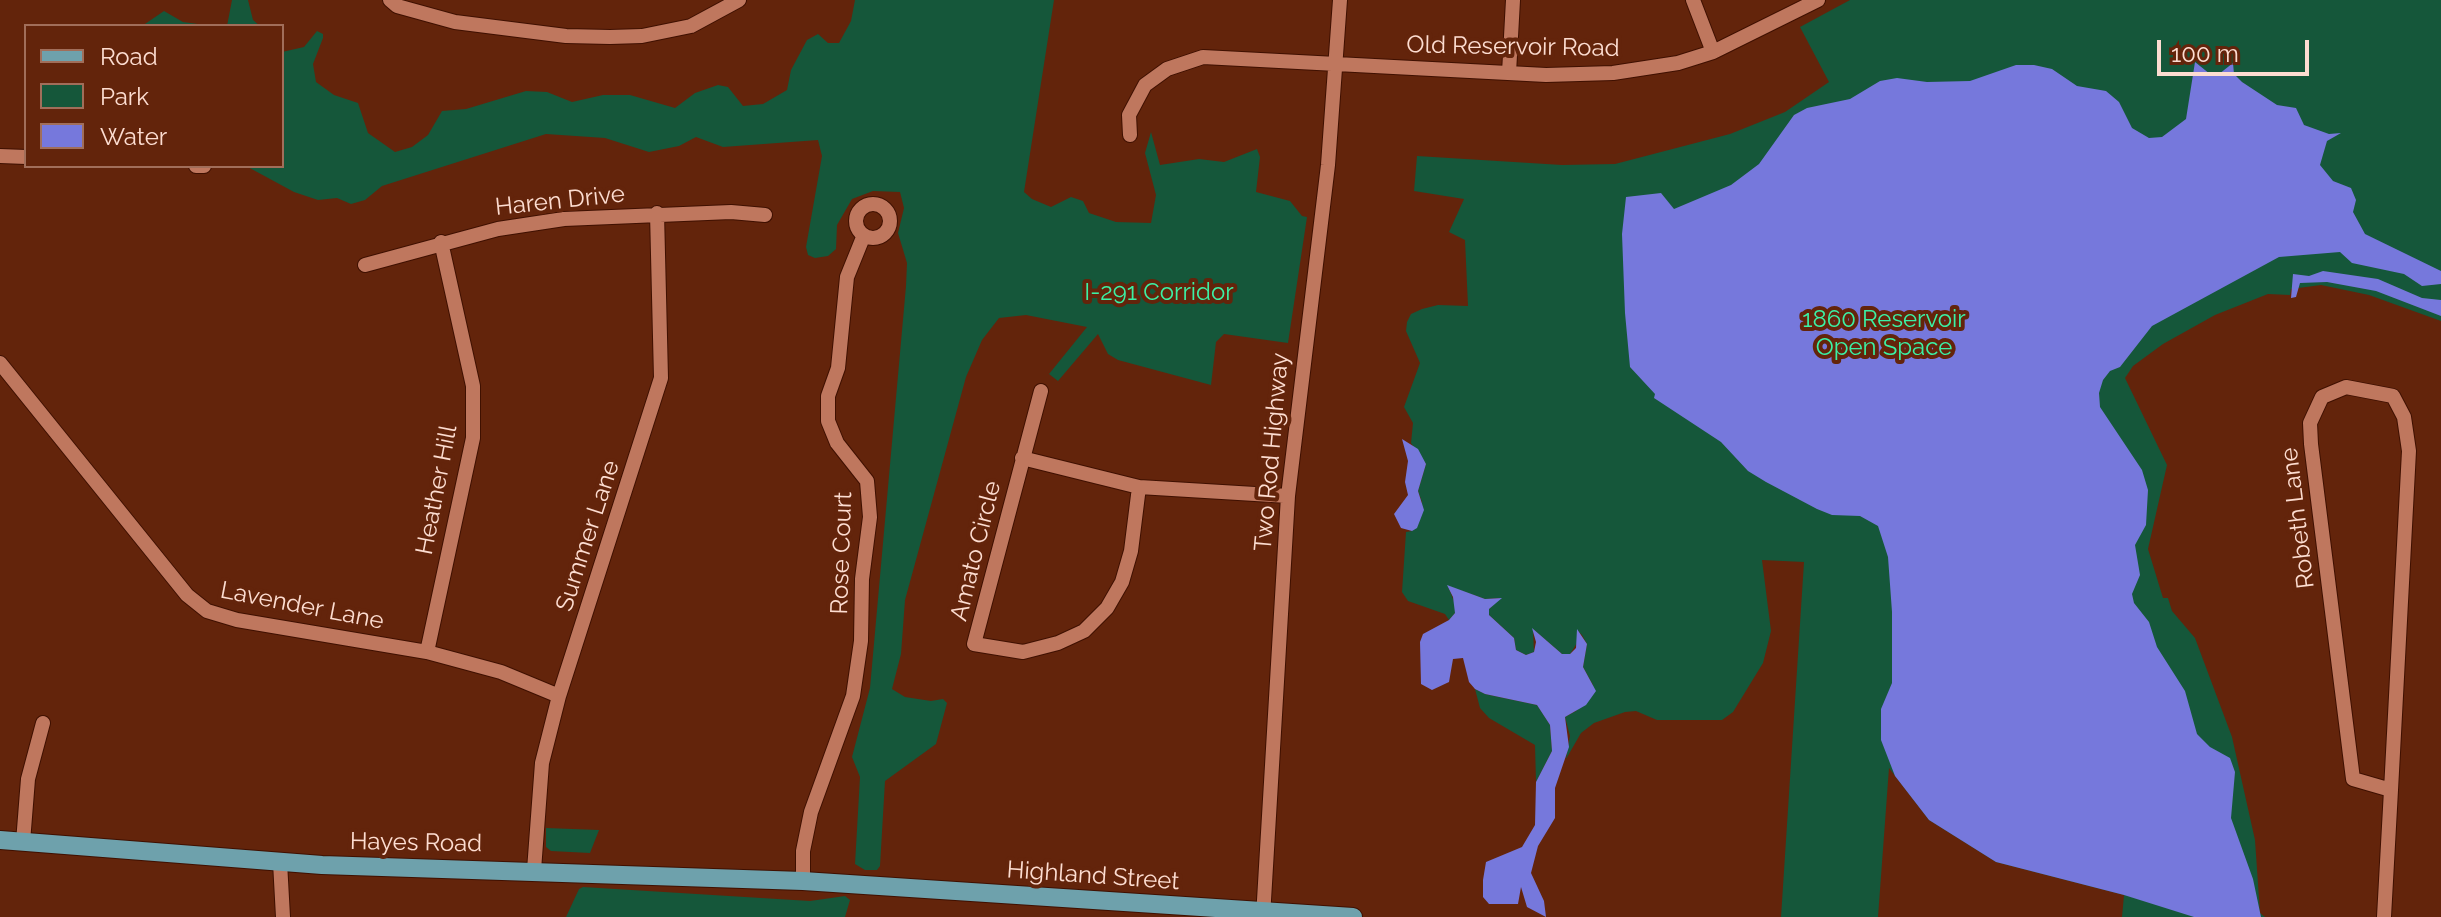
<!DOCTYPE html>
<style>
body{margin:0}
#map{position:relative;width:2441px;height:917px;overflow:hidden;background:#63240b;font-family:Raleway,sans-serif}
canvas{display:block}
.legend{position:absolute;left:24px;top:24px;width:260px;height:144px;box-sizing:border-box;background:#63240b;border:2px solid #a16e5a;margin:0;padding:10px 14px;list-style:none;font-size:24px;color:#fdddd1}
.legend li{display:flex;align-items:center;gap:16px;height:40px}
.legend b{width:40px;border:2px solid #a16e5a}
.scale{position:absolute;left:2157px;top:40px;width:152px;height:36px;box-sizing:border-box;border:4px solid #fdddd1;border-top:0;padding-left:10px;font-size:24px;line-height:28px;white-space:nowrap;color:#fdddd1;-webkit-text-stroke:6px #63240b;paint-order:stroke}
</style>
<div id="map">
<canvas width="2441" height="917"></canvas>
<ul class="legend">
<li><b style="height:10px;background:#6ea1ac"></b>Road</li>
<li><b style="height:22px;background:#15573a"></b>Park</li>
<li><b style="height:22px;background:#7678dc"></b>Water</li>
</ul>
<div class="scale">100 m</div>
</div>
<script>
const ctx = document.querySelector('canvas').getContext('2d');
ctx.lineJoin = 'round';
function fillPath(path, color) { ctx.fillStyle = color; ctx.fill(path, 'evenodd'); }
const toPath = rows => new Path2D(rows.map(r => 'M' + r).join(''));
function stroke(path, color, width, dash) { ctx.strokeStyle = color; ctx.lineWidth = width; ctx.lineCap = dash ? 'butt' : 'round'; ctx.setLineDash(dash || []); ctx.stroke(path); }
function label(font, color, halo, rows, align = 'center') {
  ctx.font = font + ' Raleway,sans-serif'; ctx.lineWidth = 8; ctx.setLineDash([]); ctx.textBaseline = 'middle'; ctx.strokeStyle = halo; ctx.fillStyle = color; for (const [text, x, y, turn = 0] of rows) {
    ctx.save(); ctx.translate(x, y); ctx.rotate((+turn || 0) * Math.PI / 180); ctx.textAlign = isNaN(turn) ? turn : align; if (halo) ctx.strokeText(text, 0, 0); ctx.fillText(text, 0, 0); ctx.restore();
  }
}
fillPath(toPath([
 [232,0,248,0,253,20,260,26,227,26],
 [855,0,1054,0,1024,192,1032,199,1051,207,1071,197,1083,201,1089,213,1116,222,1151,223,1156,195,1145,153,1151,132,1160,165,1199,159,1224,162,1257,149,1260,157,1256,192,1290,201,1302,216,1307,217,1288,343,1224,334,1216,342,1211,385,1118,360,1108,354,1098,334,1058,381,1049,374,1087,327,1026,315,999,318,982,340,966,377,905,600,901,654,892,689,905,697,931,701,943,699,947,703,936,744,885,781,880,866,877,870,865,870,855,864,860,777,852,757,870,688,906,286,907,263,898,233,904,208,900,192,873,191,852,199,837,225,836,249,828,256,815,258,808,255,806,247,822,156,818,140,723,147,696,137,679,146,649,152,605,138,546,134,382,186,365,200,351,204,337,198,318,200,294,192,246,166,282,166,282,52,304,47,317,31,323,34,323,38,313,64,316,82,334,95,358,103,368,133,395,152,412,147,428,135,442,111,466,109,526,91,547,92,572,102,603,95,630,95,675,108,695,93,718,85,728,87,743,106,763,104,787,90,791,70,807,40,818,34,828,43,839,43,851,21],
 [1850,0,2441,0,2441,321,2369,295,2321,285,2291,289,2290,295,2268,294,2215,315,2163,344,2133,366,2125,378,2167,465,2148,549,2163,598,2168,598,2172,611,2195,638,2232,737,2255,840,2260,913,2265,917,2122,917,2124,895,1996,862,1929,820,1889,768,1878,917,1781,917,1804,562,1762,560,1771,631,1763,663,1733,712,1722,720,1657,720,1636,711,1625,712,1594,723,1581,733,1566,759,1570,736,1565,717,1576,711,1593,685,1583,667,1587,644,1582,635,1578,631,1579,640,1570,654,1562,654,1533,629,1534,652,1526,655,1516,650,1514,638,1489,615,1489,609,1500,598,1485,599,1448,586,1455,604,1455,613,1449,620,1445,614,1408,601,1402,592,1406,532,1412,531,1422,502,1418,491,1426,464,1411,443,1413,423,1404,407,1420,363,1406,331,1407,322,1411,314,1422,309,1438,305,1468,306,1465,240,1449,232,1464,199,1414,191,1417,156,1562,165,1615,164,1730,134,1785,112,1829,82,1800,27],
 [164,11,183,22,212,26,142,26],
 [1475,689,1485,694,1537,705,1543,714,1550,725,1552,751,1536,782,1535,745,1489,718,1480,708],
 [546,828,599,830,590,853,551,851,546,847],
 [583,887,810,901,845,896,850,900,845,917,566,917,579,889]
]), '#15573a');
fillPath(toPath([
 [2195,62,2210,74,2219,74,2233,63,2234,74,2242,82,2277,105,2296,108,2304,125,2329,134,2341,133,2327,141,2320,165,2333,181,2351,188,2356,200,2353,212,2365,234,2441,271,2441,284,2422,286,2404,274,2352,263,2340,252,2279,257,2152,326,2120,367,2110,371,2103,380,2099,393,2100,407,2142,470,2148,490,2146,525,2135,545,2140,575,2132,594,2134,603,2149,622,2157,647,2185,691,2197,734,2210,747,2230,758,2235,772,2231,818,2253,879,2261,917,2194,917,2124,895,1996,862,1929,820,1895,776,1881,740,1881,709,1892,683,1892,612,1888,557,1878,526,1860,516,1832,515,1817,509,1766,482,1748,471,1721,442,1654,398,1655,394,1630,367,1625,313,1622,234,1626,197,1661,193,1674,209,1731,185,1759,164,1794,115,1807,108,1850,99,1880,81,1897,78,1927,82,1970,81,2016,65,2034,65,2052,69,2077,86,2106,91,2119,102,2132,128,2149,138,2162,137,2186,119],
 [2323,271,2378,279,2422,298,2441,300,2441,316,2376,291,2327,282,2300,283,2296,297,2291,298,2293,274,2309,276],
 [1402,439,1418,449,1426,464,1418,491,1424,510,1417,528,1412,531,1401,528,1394,514,1408,495,1405,482,1408,461],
 [1447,585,1485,599,1502,598,1489,609,1489,615,1514,638,1516,650,1526,655,1534,652,1536,642,1532,628,1562,654,1570,654,1576,648,1577,629,1587,644,1583,667,1596,691,1586,705,1565,717,1569,747,1555,788,1555,818,1538,846,1531,873,1544,901,1546,917,1527,907,1521,887,1518,904,1489,904,1483,897,1483,880,1486,862,1522,847,1535,825,1536,782,1552,751,1550,725,1537,705,1485,694,1475,689,1469,682,1463,658,1453,659,1449,682,1432,690,1421,684,1420,642,1423,634,1449,620,1455,613,1453,597]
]), '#7678dc');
const minor = toPath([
 [390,0,397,6,455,22,566,36,610,37,642,36,691,26,739,0],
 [1693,0,1713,52],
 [1509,73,1513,0],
 [1130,135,1129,115,1145,85,1167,69,1203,57,1546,75,1613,73,1678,63,1713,52,1818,0],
 [0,156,26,157],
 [196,166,204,166],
 '856 221a17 17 0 1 1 34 0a17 17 0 1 1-34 0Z',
 [365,265,498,229,564,219,731,212,765,215],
 [0,363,187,595,207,611,237,620,427,652,501,672,559,696],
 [2346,387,2393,396,2404,417,2409,451,2391,790,2353,779,2311,444,2310,423,2322,397,2346,387],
 [1041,391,974,644,1023,652,1058,643,1084,631,1107,608,1122,582,1131,551,1139,487],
 [1022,458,1139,487,1288,496],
 [427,652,473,438,473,386,441,242],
 [23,842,28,779,43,723],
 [280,862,283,917],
 [534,870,542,763,559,696,661,378,657,213],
 [803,881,803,851,811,812,853,696,861,641,862,579,870,517,867,481,837,443,828,421,828,396,838,368,847,277,864,235],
 [1263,917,1288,496,1328,165,1340,0],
 [2384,917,2391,790]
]);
const major = toPath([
 [0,840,322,865,803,881,1353,917]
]);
stroke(minor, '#3f1000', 16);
stroke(major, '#3f1000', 20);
stroke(minor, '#bf775e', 14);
stroke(major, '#6ea1ac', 18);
label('24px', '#fdddd1', '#63240b', [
 ["Old Reservoir Road",1513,47,1],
 ["Haren Drive",560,201,-6],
 ["Two Rod Highway",1272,452,-85],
 ["Heather Hill",437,490,-79],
 ["Robeth Lane",2298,518,-97],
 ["Summer Lane",588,536,-72],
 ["Amato Circle",976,551,-76],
 ["Rose Court",842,553,-88],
 ["Lavender Lane",302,606,11],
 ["Hayes Road",416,843,1],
 ["Highland Street",1093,876,4]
]);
label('24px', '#3bf1a5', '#63240b', [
 ["I-291 Corridor",1159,293],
 ["1860 Reservoir",1884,320],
 ["Open Space",1884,348]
]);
</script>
